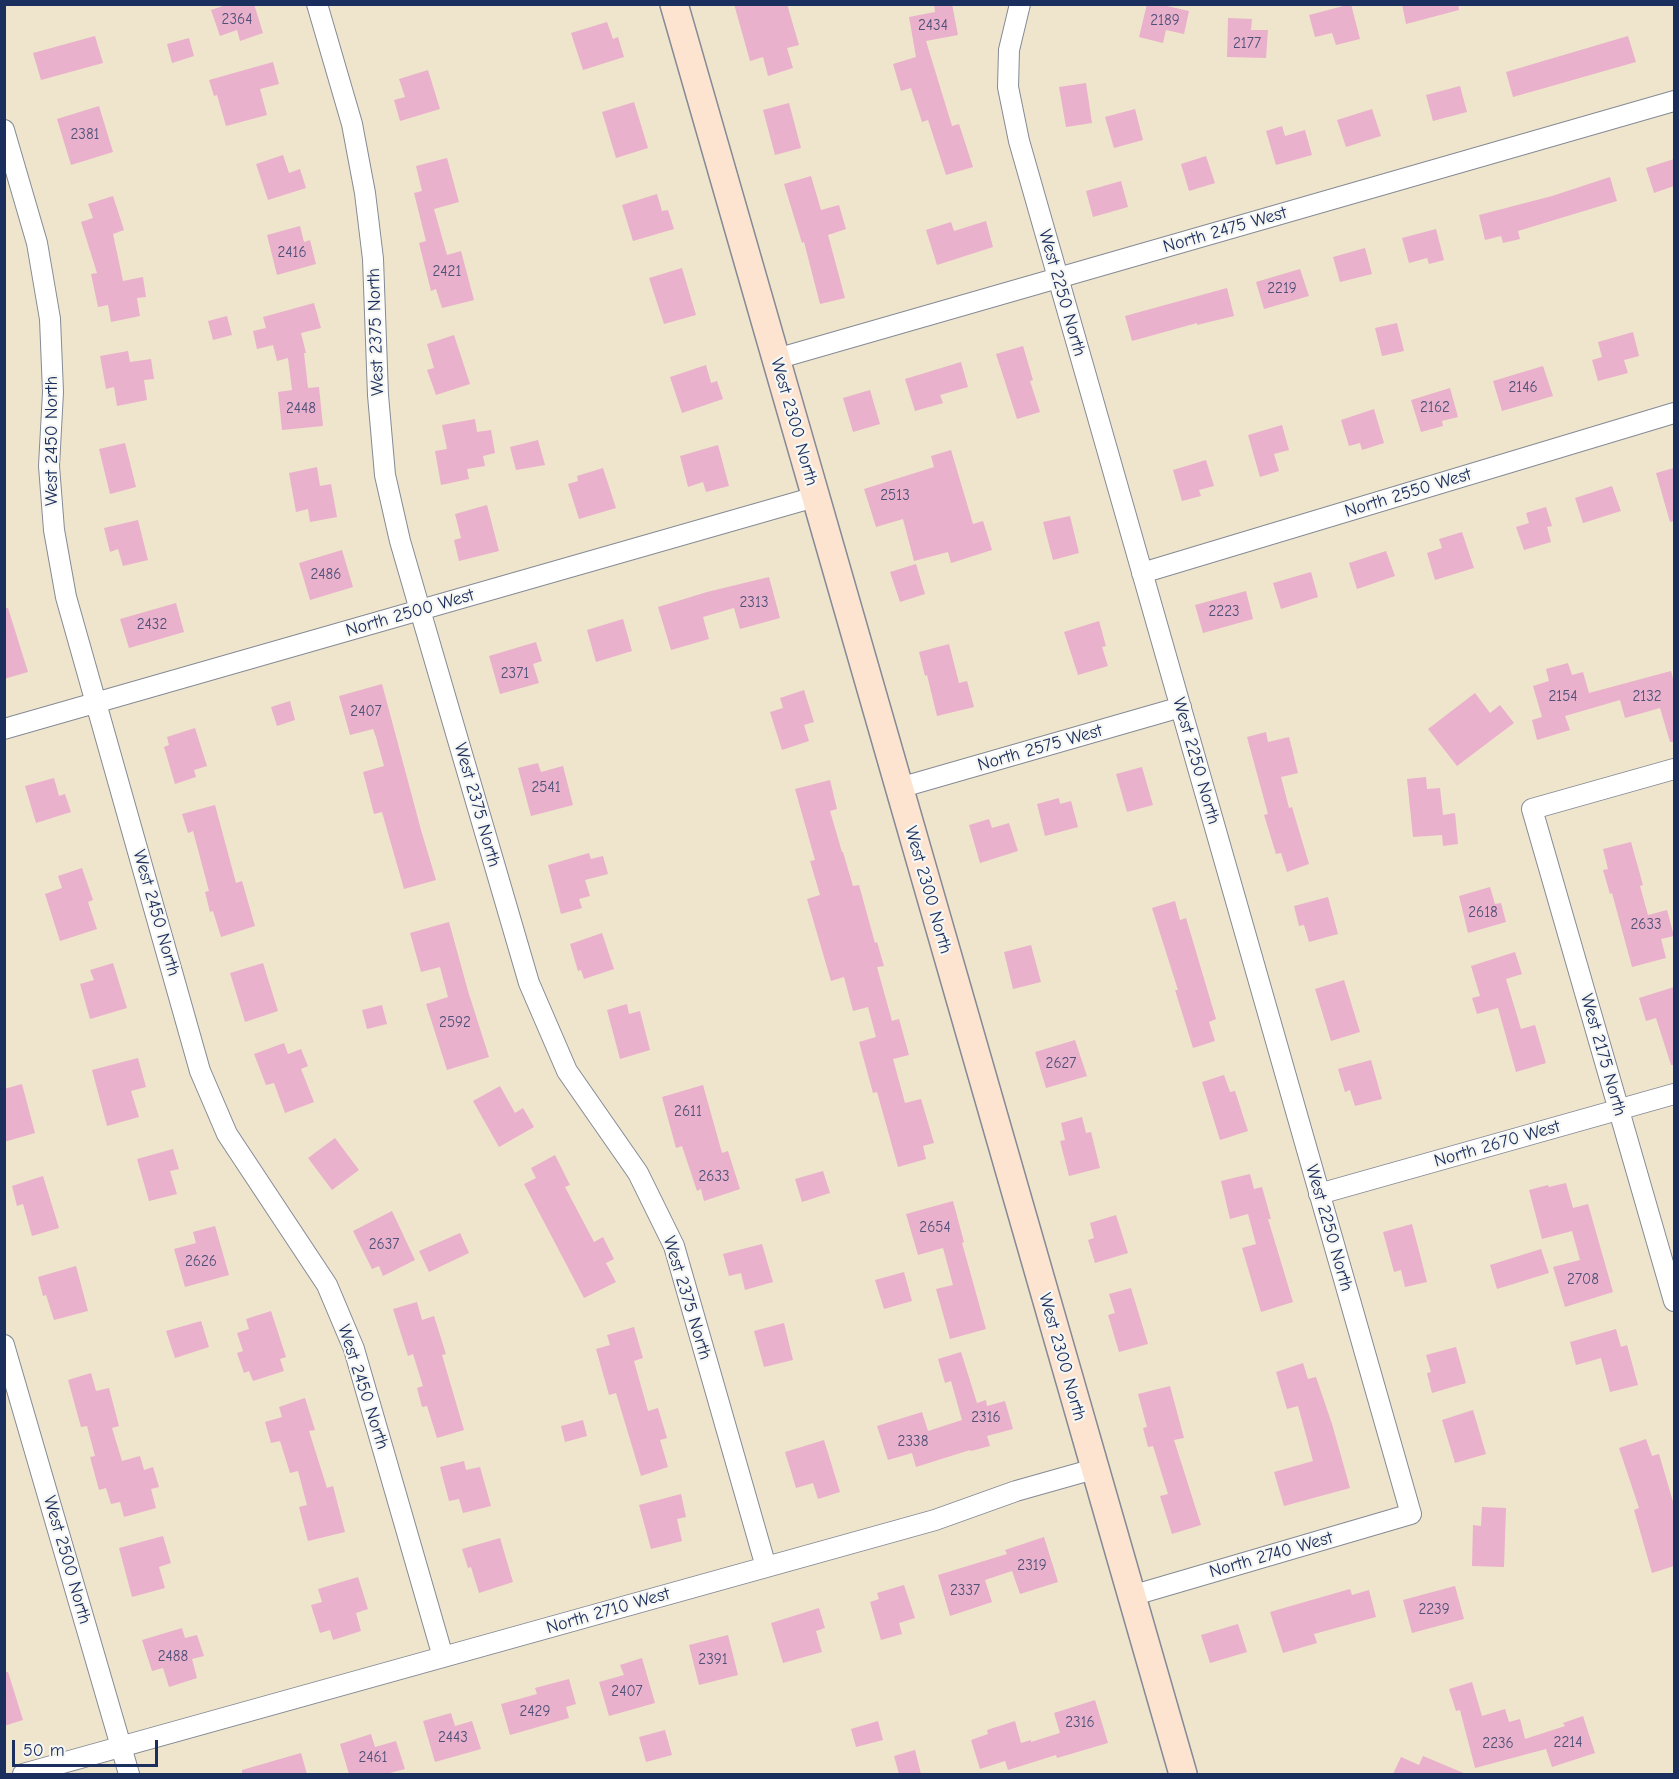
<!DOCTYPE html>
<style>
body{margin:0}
#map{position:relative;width:1679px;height:1779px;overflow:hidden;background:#efe5cc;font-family:"Comic Neue",sans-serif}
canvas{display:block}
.frame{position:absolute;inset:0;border:6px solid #1b2f5e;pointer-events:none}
.scale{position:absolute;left:12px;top:1740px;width:146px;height:27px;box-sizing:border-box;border:3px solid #1b2f5e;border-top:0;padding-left:8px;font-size:18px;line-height:21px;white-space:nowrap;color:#1b2f5e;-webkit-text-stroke:4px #f6f6f2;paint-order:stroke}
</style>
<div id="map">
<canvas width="1679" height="1779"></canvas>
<div class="frame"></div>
<div class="scale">50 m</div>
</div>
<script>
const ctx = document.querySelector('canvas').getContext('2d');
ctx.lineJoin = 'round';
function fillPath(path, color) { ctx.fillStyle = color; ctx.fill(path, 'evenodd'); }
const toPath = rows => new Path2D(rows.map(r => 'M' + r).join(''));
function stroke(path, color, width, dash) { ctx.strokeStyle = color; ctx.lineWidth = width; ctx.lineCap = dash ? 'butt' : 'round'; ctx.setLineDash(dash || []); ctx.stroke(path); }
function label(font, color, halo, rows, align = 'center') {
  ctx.font = font + ' "Comic Neue",sans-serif'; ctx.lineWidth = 4.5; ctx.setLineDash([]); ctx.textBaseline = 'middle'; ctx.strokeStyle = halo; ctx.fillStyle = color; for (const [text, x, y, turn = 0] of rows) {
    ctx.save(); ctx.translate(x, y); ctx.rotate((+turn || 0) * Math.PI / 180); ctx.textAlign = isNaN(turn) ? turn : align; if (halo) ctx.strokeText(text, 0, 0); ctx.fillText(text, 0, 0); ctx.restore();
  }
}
fillPath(toPath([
 [229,4,254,4,263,33,240,41,237,30,220,36,211,10],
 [734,4,787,4,799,45,787,48,793,68,768,76,763,57,750,61],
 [934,4,952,4,958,35,926,41,952,126,959,124,973,167,946,175,928,120,922,122,911,88,901,91,893,64,916,57,909,17,935,12],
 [1147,4,1158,4,1189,11,1184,34,1166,30,1163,43,1139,37],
 [1351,4,1360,39,1336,45,1332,33,1315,37,1309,15],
 [1402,4,1458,4,1459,10,1406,24],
 [1228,18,1252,19,1251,30,1268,30,1266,58,1227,57],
 [607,22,613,39,618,37,624,57,583,70,571,33],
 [95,36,103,63,41,80,33,53],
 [1628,36,1636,62,1513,97,1506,72],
 [189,38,194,56,172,63,167,44],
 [273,62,279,84,260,89,267,115,226,126,217,95,214,96,209,80],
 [428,70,440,109,400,121,394,100,405,97,399,79],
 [1086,83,1092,123,1066,127,1059,87],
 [1460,86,1467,112,1433,121,1426,95],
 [634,102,648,148,616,158,602,112],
 [789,103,801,148,775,155,763,110],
 [99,106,113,152,71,165,57,119],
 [1135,109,1143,140,1114,148,1105,117],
 [1372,109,1381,136,1346,147,1337,120],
 [1282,126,1285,136,1305,130,1312,155,1276,165,1266,131],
 [283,155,289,173,300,169,306,188,268,200,256,164],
 [1206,156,1215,183,1189,191,1181,164],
 [447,158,459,202,434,209,447,255,461,251,474,300,442,308,436,289,431,291,419,243,426,241,414,193,422,191,416,166],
 [1674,159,1674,186,1654,193,1646,168],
 [811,176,821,210,839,205,846,229,828,235,845,298,820,304,804,242,802,243,784,184],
 [1610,177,1617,201,1518,231,1520,239,1503,243,1501,236,1485,240,1479,215,1552,196],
 [1121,181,1128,207,1093,217,1086,191],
 [657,194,662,211,668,210,674,229,633,241,622,205],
 [113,196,124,230,113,234,123,281,143,277,146,297,137,298,140,316,111,322,108,305,98,307,91,274,97,273,81,222,93,218,88,204],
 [986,221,993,247,937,265,926,230,951,222,954,231],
 [300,226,304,242,310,240,316,264,277,275,267,235],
 [1436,229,1444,260,1429,264,1427,258,1409,263,1402,238],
 [1365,248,1372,274,1340,282,1333,257],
 [682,268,696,315,664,324,649,278],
 [1300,269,1309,296,1264,309,1256,282],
 [1227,288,1234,316,1197,325,1197,323,1132,341,1125,316],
 [314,303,321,328,301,333,306,353,304,353,308,388,319,387,323,426,282,430,278,392,292,390,288,358,277,361,273,345,257,349,253,331,266,328,263,317],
 [227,316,232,335,213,340,208,321],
 [1397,323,1404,351,1382,356,1375,328],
 [1633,332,1639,356,1624,360,1628,373,1598,381,1592,360,1602,357,1598,342],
 [454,335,470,384,436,395,427,370,434,368,427,344],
 [1023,346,1033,380,1030,381,1040,412,1017,419,996,354],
 [128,351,130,362,151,359,154,379,144,380,147,400,117,406,114,387,106,389,100,356],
 [961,362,968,387,940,395,943,403,915,411,905,379],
 [706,365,711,383,717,381,723,399,682,413,670,377],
 [1543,366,1553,396,1502,411,1493,381],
 [1450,388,1458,417,1442,421,1443,426,1421,432,1411,400],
 [870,390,880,424,853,432,843,398],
 [1374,409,1384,443,1362,450,1360,443,1349,446,1341,420],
 [475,419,477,432,491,430,495,453,483,456,485,466,467,469,469,479,441,485,435,451,447,449,442,425],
 [1282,425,1289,450,1274,454,1279,471,1260,477,1248,435],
 [538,440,545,465,516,470,510,447],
 [125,443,136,487,110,494,99,449],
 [718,445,729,486,706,492,703,482,688,487,680,456],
 [951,450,973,524,983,521,992,550,951,563,948,552,914,561,903,519,876,527,864,489,934,467,931,456],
 [1206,460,1214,486,1199,490,1201,496,1182,501,1173,470],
 [317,467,320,486,331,484,337,517,310,522,308,509,296,512,289,473],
 [603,468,616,508,579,519,568,484,578,481,577,476],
 [1674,468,1674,521,1670,522,1656,473],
 [1612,486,1621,511,1583,523,1575,498],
 [487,505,499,551,459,561,454,540,461,538,455,514],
 [1546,507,1552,526,1547,527,1551,542,1524,550,1516,527,1529,523,1526,513],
 [1070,516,1079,553,1053,560,1043,522],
 [138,520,148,560,123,566,118,549,110,552,104,528],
 [1462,532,1474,568,1435,580,1427,553,1442,548,1439,539],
 [342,550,353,587,310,600,299,563],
 [1386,551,1395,576,1357,589,1349,563],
 [916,564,925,594,900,602,890,572],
 [1311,572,1318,597,1281,609,1273,583],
 [769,577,780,618,740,629,734,608,703,617,709,639,671,650,658,607,707,592],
 [1246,591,1253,619,1203,633,1195,605],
 [176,603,184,632,129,648,120,619],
 [4,608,8,608,28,672,4,679],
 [623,619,632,651,596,662,587,630],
 [1099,621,1106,646,1102,647,1108,666,1078,675,1064,632],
 [536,642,542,661,533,664,539,683,500,694,489,656],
 [949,644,959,683,967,681,974,707,937,716,927,675,925,676,919,652],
 [1568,663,1572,675,1583,672,1589,693,1671,671,1674,682,1674,742,1670,742,1660,708,1625,718,1620,700,1565,716,1570,730,1537,740,1532,720,1542,717,1533,686,1549,681,1546,669],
 [382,684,421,830,436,880,404,889,382,812,374,814,363,772,384,766,376,737,373,729,350,735,339,696],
 [804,690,814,722,804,725,809,741,782,750,770,712,783,708,780,698],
 [1475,693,1490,713,1500,705,1514,723,1457,766,1428,729],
 [290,701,295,720,277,726,271,707],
 [195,728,207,766,194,770,196,777,175,784,164,747,169,745,167,737],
 [1266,732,1268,742,1289,737,1298,773,1281,777,1289,808,1292,807,1309,864,1287,872,1281,853,1276,854,1264,815,1268,814,1247,737],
 [538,763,541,772,563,766,573,805,531,816,518,768],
 [1142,767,1153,805,1127,812,1116,774],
 [1426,777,1427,789,1440,788,1443,815,1455,813,1458,844,1443,846,1442,835,1413,837,1407,779],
 [54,778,59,796,65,794,71,812,36,823,25,786],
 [830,780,837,809,830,811,842,852,843,852,853,886,859,885,875,943,877,942,884,966,877,967,892,1021,899,1019,909,1055,893,1059,905,1103,921,1099,934,1143,923,1146,926,1159,898,1167,877,1092,873,1093,859,1042,876,1037,868,1007,853,1011,844,977,831,981,807,899,820,895,810,861,815,860,795,789],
 [1059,798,1060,804,1071,801,1078,827,1045,836,1037,804],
 [215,805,236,883,242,881,255,926,221,937,213,911,210,912,205,892,209,891,193,831,188,833,182,814],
 [989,819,992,828,1009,823,1018,851,980,863,969,825],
 [1631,842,1643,885,1640,886,1648,915,1667,910,1674,936,1661,939,1666,958,1632,967,1612,893,1610,894,1603,870,1608,869,1603,849],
 [589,853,591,859,603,856,608,874,585,880,590,896,579,899,582,908,561,914,548,865],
 [82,868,93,900,88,902,97,929,60,941,45,894,62,888,58,876],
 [1490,887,1495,904,1501,903,1506,922,1468,933,1459,896],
 [1328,897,1338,934,1309,942,1304,925,1299,926,1294,906],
 [1175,901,1180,920,1186,918,1216,1019,1209,1022,1215,1041,1193,1048,1175,990,1178,990,1152,908],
 [449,922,468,991,489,1057,447,1070,426,1004,448,997,440,967,421,972,410,933],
 [602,933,614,969,584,979,581,970,578,971,570,944],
 [1031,945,1041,982,1013,989,1004,952],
 [1515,952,1522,974,1506,979,1521,1029,1535,1025,1546,1063,1516,1072,1498,1008,1477,1014,1472,998,1480,996,1471,966],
 [113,963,127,1008,90,1019,80,984,94,980,90,970],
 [263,963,278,1011,245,1022,230,973],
 [1344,980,1360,1032,1331,1041,1315,989],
 [1674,987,1674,1065,1671,1065,1656,1018,1646,1021,1639,998],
 [627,1004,629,1014,640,1011,650,1050,620,1059,607,1010],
 [382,1005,387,1024,367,1029,362,1010],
 [1075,1040,1087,1076,1046,1088,1035,1052],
 [284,1043,288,1054,301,1049,308,1066,301,1069,314,1102,285,1113,274,1083,266,1085,254,1054],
 [138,1058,146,1087,131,1091,139,1117,107,1126,92,1070],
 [1371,1060,1382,1099,1355,1106,1350,1090,1345,1092,1338,1069],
 [1224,1075,1230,1092,1235,1091,1248,1131,1220,1140,1202,1082],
 [22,1084,35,1133,4,1142,4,1089],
 [703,1085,722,1153,728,1151,740,1189,704,1201,701,1189,697,1191,682,1146,676,1148,662,1097],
 [500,1086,515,1113,523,1108,534,1127,499,1147,473,1101],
 [1082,1117,1086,1133,1091,1132,1100,1168,1069,1176,1060,1141,1065,1140,1061,1123],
 [335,1138,359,1170,332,1190,308,1158],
 [173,1149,179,1169,170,1171,177,1194,149,1201,137,1159],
 [555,1155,570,1185,565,1187,594,1242,603,1237,614,1259,606,1263,616,1282,584,1298,524,1184,536,1178,531,1168],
 [823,1171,830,1193,802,1202,795,1179],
 [1250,1174,1254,1189,1262,1187,1271,1219,1268,1219,1293,1302,1261,1312,1242,1248,1256,1244,1248,1214,1230,1219,1221,1181],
 [43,1176,59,1228,32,1236,23,1204,17,1206,12,1186],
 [1566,1183,1573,1208,1588,1204,1613,1292,1565,1307,1553,1267,1580,1260,1572,1231,1542,1239,1529,1190,1548,1185,1549,1187],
 [953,1201,964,1242,962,1243,986,1329,950,1339,936,1289,953,1285,943,1248,918,1255,906,1214],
 [392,1211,415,1260,383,1276,379,1266,372,1269,353,1231],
 [1116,1215,1128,1253,1095,1263,1088,1240,1094,1238,1090,1223],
 [1412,1224,1427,1282,1405,1287,1401,1270,1394,1272,1383,1232],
 [215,1226,229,1275,185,1287,174,1249,196,1243,193,1232],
 [460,1233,469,1253,429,1272,419,1251],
 [762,1244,773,1282,745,1290,741,1273,729,1276,723,1254],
 [1541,1249,1549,1273,1497,1289,1490,1265],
 [76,1266,88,1311,54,1320,46,1295,43,1296,38,1277],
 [904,1272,912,1301,884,1309,875,1280],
 [1131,1288,1148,1344,1119,1352,1108,1315,1115,1313,1109,1294],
 [417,1302,422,1320,434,1316,446,1354,442,1355,464,1430,437,1438,427,1406,422,1407,417,1388,423,1386,413,1354,408,1356,393,1309],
 [271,1311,286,1357,280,1359,284,1371,253,1381,249,1371,244,1373,237,1353,243,1351,237,1333,249,1329,246,1319],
 [201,1321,209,1347,175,1358,166,1331],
 [784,1323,793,1360,764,1367,754,1331],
 [634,1327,643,1358,634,1361,648,1411,658,1408,667,1438,660,1440,668,1467,641,1476,616,1393,609,1395,596,1349,610,1345,607,1335],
 [1616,1329,1621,1347,1627,1345,1638,1385,1610,1392,1601,1358,1576,1365,1570,1342],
 [1456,1347,1466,1383,1432,1393,1427,1373,1431,1372,1426,1355],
 [961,1352,977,1403,986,1400,987,1406,1005,1401,1013,1429,987,1436,990,1446,971,1451,970,1450,916,1467,912,1453,888,1460,877,1426,922,1412,928,1431,962,1420,951,1381,945,1383,938,1359],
 [1303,1363,1308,1379,1316,1377,1332,1424,1350,1488,1284,1506,1274,1472,1313,1461,1298,1406,1287,1409,1276,1372],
 [91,1373,96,1391,109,1388,119,1426,112,1428,122,1461,140,1456,144,1470,153,1467,159,1487,151,1489,156,1508,124,1517,120,1502,111,1504,106,1488,99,1490,90,1457,95,1456,87,1426,81,1427,68,1380],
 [1170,1386,1184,1438,1174,1440,1201,1525,1172,1534,1160,1496,1168,1494,1153,1446,1148,1447,1143,1428,1147,1427,1138,1394],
 [305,1398,315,1430,309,1431,327,1488,333,1486,345,1532,308,1541,299,1507,307,1505,298,1471,290,1473,280,1441,271,1443,265,1422,282,1417,279,1407],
 [1473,1410,1486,1454,1455,1463,1442,1420],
 [583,1420,587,1436,565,1442,561,1426],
 [1646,1439,1652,1456,1659,1454,1674,1505,1674,1566,1652,1573,1634,1510,1639,1508,1619,1448],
 [824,1440,840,1492,818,1499,813,1483,796,1488,785,1452],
 [464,1461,466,1470,480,1467,491,1506,463,1513,459,1499,449,1501,440,1467],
 [681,1494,686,1517,677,1519,682,1541,651,1549,639,1505],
 [1482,1507,1506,1508,1504,1567,1472,1566,1473,1525,1481,1526],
 [163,1536,171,1563,159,1567,165,1588,132,1597,119,1548],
 [1044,1537,1058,1582,1020,1594,1012,1571,985,1580,992,1602,950,1616,938,1575,1007,1554,1005,1550],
 [500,1538,513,1582,479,1593,471,1567,468,1568,462,1549],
 [358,1577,368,1609,356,1613,361,1631,333,1640,330,1630,320,1633,311,1605,322,1602,318,1589],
 [904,1585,915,1618,899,1623,902,1634,881,1640,870,1602,879,1599,877,1593],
 [1455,1586,1464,1619,1412,1633,1403,1600],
 [1350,1589,1352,1595,1369,1590,1376,1617,1314,1634,1317,1643,1283,1653,1270,1612],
 [819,1608,825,1628,816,1631,822,1652,783,1663,771,1623],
 [1238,1624,1247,1652,1210,1663,1201,1635],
 [182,1628,185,1638,197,1635,204,1656,192,1659,197,1678,169,1687,163,1668,152,1671,142,1640],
 [728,1635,738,1675,699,1685,689,1645],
 [642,1658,655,1703,609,1716,599,1682,624,1675,620,1665],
 [4,1672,8,1672,23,1720,4,1726],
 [569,1679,576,1704,566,1707,569,1718,510,1735,501,1704,537,1694,535,1688],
 [1472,1682,1482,1716,1505,1709,1509,1722,1520,1719,1525,1739,1565,1726,1563,1723,1583,1716,1595,1753,1552,1767,1546,1749,1475,1768,1460,1710,1456,1711,1449,1689],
 [1095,1700,1108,1743,1057,1758,1056,1755,1008,1770,1005,1761,980,1769,971,1740,988,1734,987,1730,1015,1721,1021,1743,1031,1740,1031,1742,1060,1733,1054,1713],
 [451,1713,455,1726,472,1721,481,1749,435,1762,423,1721],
 [878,1721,883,1740,856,1747,851,1729],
 [665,1730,672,1755,646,1762,639,1737],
 [371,1734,375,1747,396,1741,405,1769,386,1774,349,1774,340,1744],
 [915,1750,921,1774,899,1774,894,1756],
 [301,1753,307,1774,242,1774,242,1770],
 [1423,1756,1466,1774,1393,1774,1401,1757,1419,1765]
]), '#e9b1cb');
const street = toPath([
 [317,4,352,124,365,193,373,259,378,395,385,475,400,541,420,610,529,983,567,1071,638,1173,674,1246,766,1567],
 [1020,4,1009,50,1008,87,1019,141,1411,1514,1131,1596],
 [4,130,37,243,50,319,53,392,49,466,54,530,66,597,200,1071,227,1134,327,1285,354,1349,443,1657],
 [776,359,1674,101],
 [1142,573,1674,413],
 [4,729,815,497],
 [1674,769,1532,809,1674,1301],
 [899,788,1181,707],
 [1319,1194,1674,1094],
 [4,1345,129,1774],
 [23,1774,935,1520,1016,1491,1094,1469]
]);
const secondary = toPath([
 [674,4,1183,1774]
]);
stroke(street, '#858a95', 22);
stroke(secondary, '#858a95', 30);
stroke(street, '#fff', 20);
stroke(secondary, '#fde4d1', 27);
label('15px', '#4e5079', null, [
 ["2364",237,20],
 ["2189",1165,21],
 ["2434",933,26],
 ["2177",1247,44],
 ["2381",85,135],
 ["2416",292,253],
 ["2421",447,272],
 ["2219",1282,289],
 ["2146",1523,388],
 ["2162",1435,408],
 ["2448",301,409],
 ["2513",895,496],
 ["2486",326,575],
 ["2313",754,603],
 ["2223",1224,612],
 ["2432",152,625],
 ["2371",515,674],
 ["2154",1563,697],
 ["2132",1647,697],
 ["2407",366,712],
 ["2541",546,788],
 ["2618",1483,913],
 ["2633",1646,925],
 ["2592",455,1023],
 ["2627",1061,1064],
 ["2611",688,1112],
 ["2633",714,1177],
 ["2654",935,1228],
 ["2637",384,1245],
 ["2626",201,1262],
 ["2708",1583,1280],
 ["2316",986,1418],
 ["2338",913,1442],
 ["2319",1032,1566],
 ["2337",965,1591],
 ["2239",1434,1610],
 ["2488",173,1657],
 ["2391",713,1660],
 ["2407",627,1692],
 ["2429",535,1712],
 ["2316",1080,1723],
 ["2443",453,1738],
 ["2214",1568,1743],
 ["2236",1498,1744],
 ["2461",373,1758]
]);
label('18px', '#1b2f5e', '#f6f6f2', [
 ["North 2475 West",1225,230,-16],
 ["West 2250 North",1062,293,74],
 ["West 2375 North",376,332,-92],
 ["West 2300 North",794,422,74],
 ["West 2450 North",52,441,-90],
 ["North 2550 West",1408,493,-17],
 ["North 2500 West",410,613,-16],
 ["North 2575 West",1040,748,-16],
 ["West 2250 North",1196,761,74],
 ["West 2375 North",477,805,74],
 ["West 2300 North",928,890,74],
 ["West 2450 North",156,913,74],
 ["West 2175 North",1603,1055,74],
 ["North 2670 West",1497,1144,-16],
 ["West 2250 North",1329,1228,74],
 ["West 2375 North",687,1298,73],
 ["West 2300 North",1062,1357,74],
 ["West 2450 North",363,1387,72],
 ["North 2740 West",1271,1555,-16],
 ["West 2500 North",67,1560,74],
 ["North 2710 West",608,1611,-16]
]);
</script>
